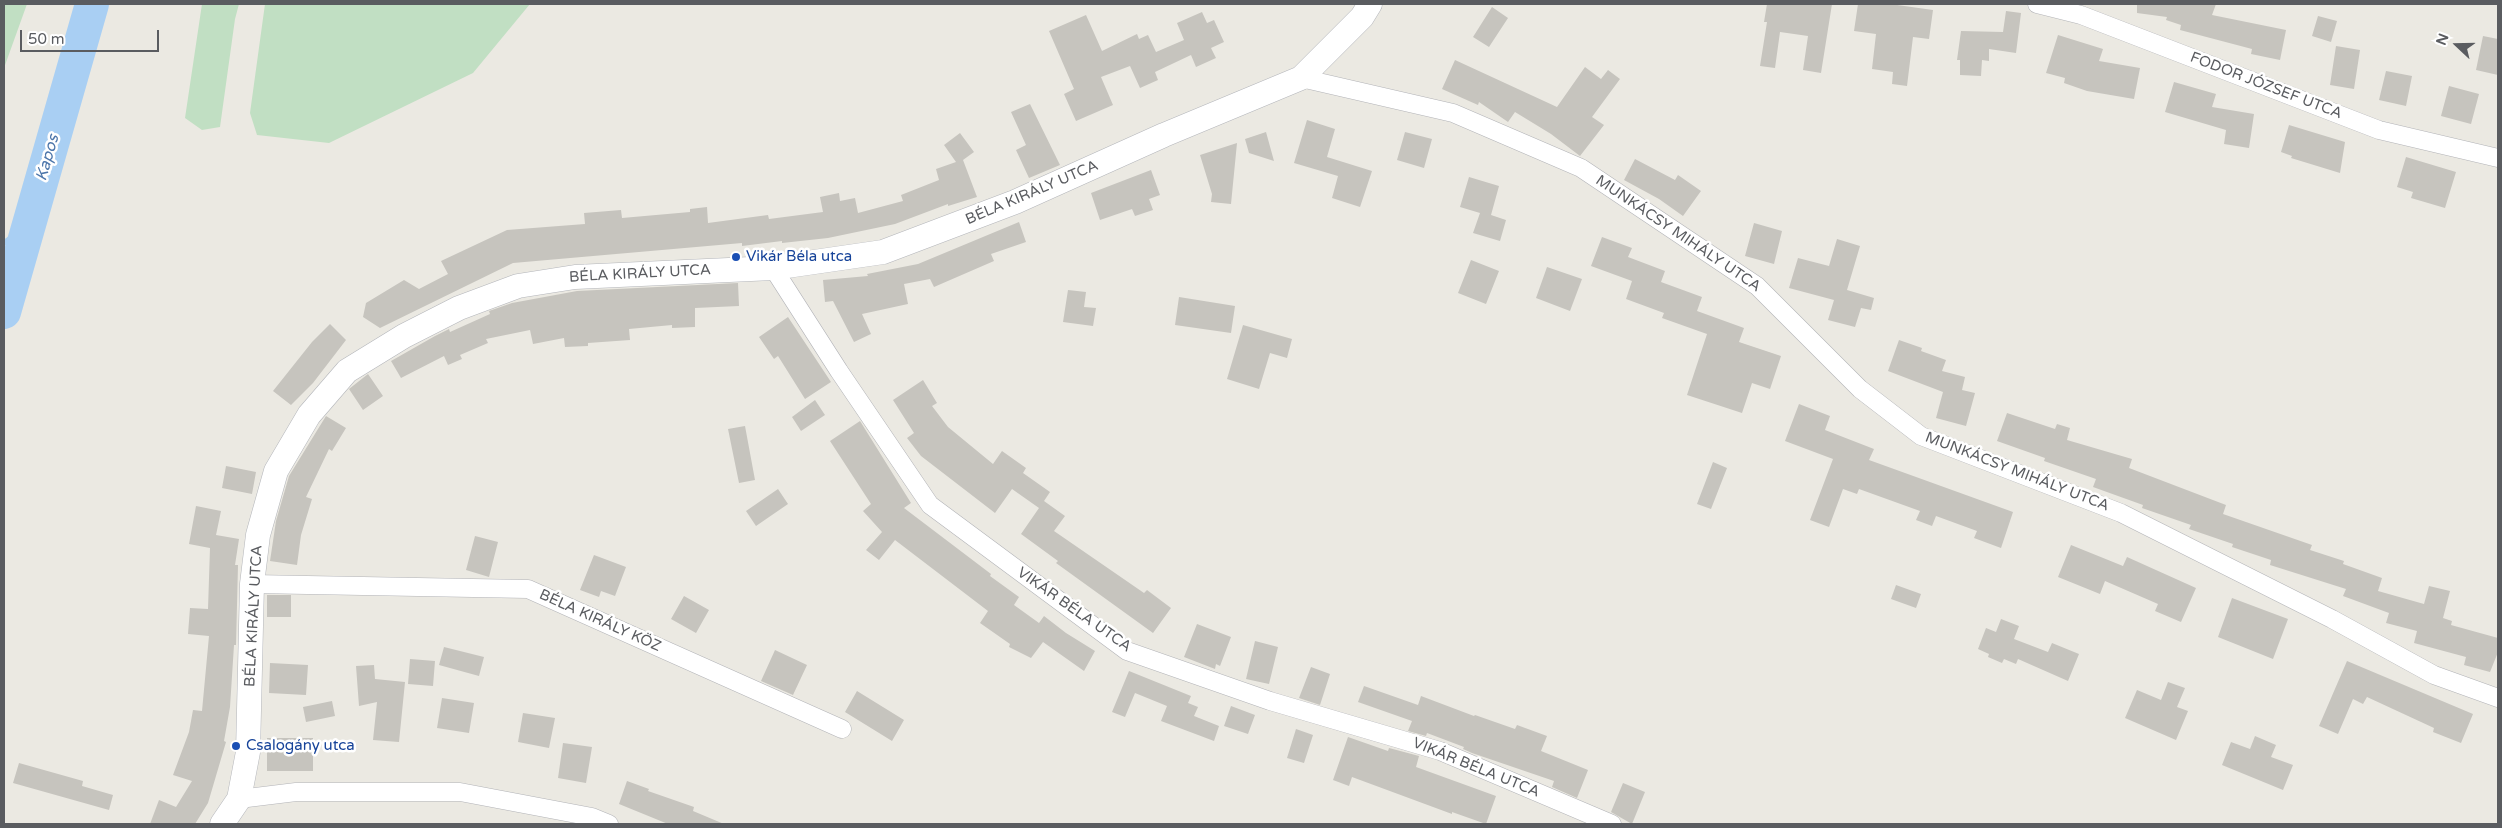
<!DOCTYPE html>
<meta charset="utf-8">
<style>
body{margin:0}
#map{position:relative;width:2502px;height:828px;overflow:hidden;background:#ebe9e2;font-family:"Varela Round",sans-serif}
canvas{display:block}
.frame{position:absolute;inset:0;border:5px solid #5a5c60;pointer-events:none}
.north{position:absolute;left:2432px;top:20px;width:50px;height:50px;-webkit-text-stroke:4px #fff;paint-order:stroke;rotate:291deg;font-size:14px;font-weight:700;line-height:20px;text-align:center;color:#5a5c60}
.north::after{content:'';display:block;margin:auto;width:18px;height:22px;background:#5a5c60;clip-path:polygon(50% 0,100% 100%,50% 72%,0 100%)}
.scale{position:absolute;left:20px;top:30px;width:139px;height:22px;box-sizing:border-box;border:2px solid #5a5c60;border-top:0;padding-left:6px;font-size:15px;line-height:18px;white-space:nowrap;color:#5a5c60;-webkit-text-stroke:4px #fff;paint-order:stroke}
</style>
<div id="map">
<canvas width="2502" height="828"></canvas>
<div class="frame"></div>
<div class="north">N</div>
<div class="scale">50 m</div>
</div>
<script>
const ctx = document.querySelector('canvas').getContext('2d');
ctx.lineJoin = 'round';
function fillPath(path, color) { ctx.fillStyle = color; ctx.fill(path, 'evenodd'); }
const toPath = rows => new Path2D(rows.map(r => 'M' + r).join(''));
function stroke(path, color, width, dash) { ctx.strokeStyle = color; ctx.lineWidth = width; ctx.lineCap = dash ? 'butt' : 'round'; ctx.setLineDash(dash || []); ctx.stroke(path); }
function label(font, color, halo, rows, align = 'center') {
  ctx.font = font + ' "Varela Round",sans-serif'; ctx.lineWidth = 5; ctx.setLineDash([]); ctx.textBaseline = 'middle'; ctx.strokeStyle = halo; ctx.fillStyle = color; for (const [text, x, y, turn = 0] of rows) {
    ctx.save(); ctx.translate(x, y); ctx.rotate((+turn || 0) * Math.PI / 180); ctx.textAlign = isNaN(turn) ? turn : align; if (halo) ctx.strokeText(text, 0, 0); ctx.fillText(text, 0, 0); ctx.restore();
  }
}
fillPath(toPath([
 [4,4,27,4,4,68],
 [202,4,239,4,235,19,220,127,202,130,185,118],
 [265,4,530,4,473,73,329,143,257,135,250,113]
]), '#c1dfc3');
stroke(toPath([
 [4,243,26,227]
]), '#a9cff3', 5.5);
stroke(toPath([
 [4,312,92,4]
]), '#a9cff3', 34);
fillPath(toPath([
 [1767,4,1832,4,1821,73,1803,70,1808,36,1780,32,1775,68,1760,66,1767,22,1764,22],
 [1858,4,1890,4,1933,10,1929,39,1913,37,1907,86,1892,84,1893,72,1872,69,1876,34,1854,31],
 [2137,4,2216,4,2212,15,2286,30,2280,60,2251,54,2252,49,2180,30,2181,25,2166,20,2167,17,2137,13],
 [1492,7,1508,18,1489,47,1473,37],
 [2006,11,2021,13,2016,53,1989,49,1989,61,1982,60,1981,76,1960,75,1960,60,1957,60,1961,31,2003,32],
 [1202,12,1207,23,1214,20,1224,42,1211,48,1216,58,1196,67,1191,55,1155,72,1158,80,1140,88,1130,66,1101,77,1113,105,1076,121,1064,94,1074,89,1049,31,1086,15,1102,51,1137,34,1139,39,1148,35,1156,52,1184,40,1177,23],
 [2318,16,2337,21,2331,42,2312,36],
 [2058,35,2103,49,2099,61,2140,68,2134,99,2087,91,2064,83,2065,78,2046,73],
 [2483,36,2498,39,2498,75,2476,70],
 [2336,46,2360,50,2354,89,2330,85],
 [1455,60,1557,107,1585,67,1601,79,1608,70,1620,79,1592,117,1604,125,1580,156,1551,134,1515,112,1508,122,1479,102,1478,105,1442,89],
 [2386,71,2412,76,2406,106,2379,100],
 [2174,82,2216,94,2212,107,2254,114,2249,148,2224,144,2226,130,2165,112],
 [2449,86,2479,94,2471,124,2441,116],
 [1030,104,1060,165,1029,178,1016,150,1026,145,1011,112],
 [1307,120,1335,129,1327,157,1372,171,1360,207,1332,198,1338,176,1294,163],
 [2289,125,2345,142,2340,173,2291,158,2292,156,2281,152],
 [1266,132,1274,161,1249,153,1245,139],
 [1405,132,1432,139,1424,168,1397,160],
 [960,133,974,152,963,160,977,197,948,206,948,204,895,224,828,238,782,243,782,241,742,246,742,243,513,263,380,328,363,317,366,303,404,280,419,289,448,274,441,261,507,230,585,224,584,213,621,210,622,218,690,212,690,209,707,207,708,223,768,215,769,219,823,212,820,197,839,193,840,201,855,198,858,213,903,201,901,195,939,180,936,169,956,162,944,145],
 [1237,143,1231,204,1211,202,1212,194,1200,155],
 [2406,157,2456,172,2445,208,2411,198,2413,192,2397,187],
 [1635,159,1675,180,1678,175,1701,191,1683,216,1659,199,1624,180],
 [1151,170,1160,195,1149,199,1153,210,1135,216,1132,209,1100,220,1091,193],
 [1469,177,1499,186,1491,215,1506,220,1500,241,1473,233,1480,213,1460,207],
 [1019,222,1026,242,991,254,994,261,934,287,930,279,904,284,908,304,862,314,871,334,854,342,833,301,825,302,823,280,868,276,867,274,918,264],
 [1754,223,1782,231,1774,264,1745,256],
 [1602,237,1632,248,1628,257,1665,271,1661,282,1702,297,1697,311,1744,328,1739,342,1781,356,1770,389,1752,383,1742,413,1687,395,1707,334,1662,318,1664,313,1626,299,1632,281,1591,266],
 [1837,239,1860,246,1847,290,1874,298,1871,310,1861,308,1855,327,1828,320,1834,300,1789,288,1798,258,1829,266],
 [1471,260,1499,271,1486,304,1458,293],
 [1547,267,1582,279,1570,311,1536,298],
 [738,283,739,306,695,308,695,327,672,328,672,325,629,329,630,340,588,343,588,346,565,347,564,338,533,344,530,330,486,339,488,343,460,355,462,359,448,365,444,356,401,378,391,361,435,336,449,329,450,332,490,314,489,311,512,303,577,291],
 [1068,290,1086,292,1084,307,1096,308,1093,326,1063,322],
 [1179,297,1235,306,1231,333,1175,325],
 [788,317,831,382,805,399,778,356,774,359,759,337],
 [330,324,346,340,313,383,291,405,273,391,312,342],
 [1243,325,1292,339,1287,358,1270,353,1259,389,1227,379],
 [1899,340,1922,348,1921,351,1946,360,1942,371,1965,377,1962,390,1975,393,1966,426,1936,418,1943,392,1888,371],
 [368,374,383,396,363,410,349,389],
 [923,380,937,403,932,406,948,427,993,464,1002,451,1026,468,1023,473,1050,492,1044,501,1065,516,1054,531,1144,593,1147,590,1171,608,1153,633,1056,563,1058,561,1021,534,1039,508,1012,489,995,513,921,456,907,438,914,433,893,400],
 [815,400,825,415,801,431,792,417],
 [1799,404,1830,416,1825,430,1874,449,1869,460,2013,512,2001,548,1974,538,1977,531,1936,516,1932,526,1916,520,1920,511,1859,489,1857,494,1843,489,1829,527,1810,520,1833,459,1785,441],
 [2007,413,2055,429,2057,424,2070,428,2067,440,2132,459,2129,468,2226,505,2223,514,2312,545,2310,550,2344,561,2343,564,2382,578,2378,591,2424,604,2429,586,2450,591,2443,618,2452,621,2451,625,2498,638,2498,652,2490,672,2464,665,2466,657,2414,643,2417,631,2386,623,2389,613,2343,596,2346,589,2270,565,2271,560,2232,547,2233,544,2189,529,2191,525,2142,508,2143,505,2093,487,2096,479,2044,461,2045,458,1997,441],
 [326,416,346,428,332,451,329,449,306,497,312,499,301,535,297,565,270,561,276,521,289,476],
 [860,421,911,503,904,508,991,574,990,576,1019,597,1014,605,1039,623,1044,616,1066,633,1095,651,1084,671,1043,642,1031,658,1009,647,1010,644,980,623,988,611,895,540,879,560,866,550,882,532,863,511,871,504,830,441],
 [745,426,755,480,739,483,728,429],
 [1713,462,1727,468,1711,509,1697,504],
 [226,466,256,472,252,494,222,488],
 [778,489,788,504,756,526,746,511],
 [196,506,221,511,216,535,239,539,235,565,238,565,236,645,234,645,230,707,224,741,226,742,208,803,195,824,150,824,159,800,176,807,192,781,173,775,189,732,193,710,202,711,209,636,188,634,190,608,208,609,210,548,189,544],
 [475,536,498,542,489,577,466,570],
 [2071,545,2123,566,2127,557,2196,588,2181,622,2155,611,2158,604,2105,581,2100,594,2058,577],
 [594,555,626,567,615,596,601,591,599,597,580,590],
 [1896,585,1921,594,1916,608,1891,599],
 [267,595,291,595,291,617,267,617],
 [684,596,709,610,696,633,671,619],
 [2232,598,2288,619,2273,659,2218,637],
 [2001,619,2019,626,2014,639,2048,652,2052,643,2079,654,2068,681,2018,659,2016,664,2004,659,2002,663,1988,657,1989,654,1978,649,1986,628,1996,632],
 [1197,624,1231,637,1220,666,1216,664,1215,669,1184,657],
 [1255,641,1278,647,1269,684,1246,679],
 [444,647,484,657,479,676,439,665],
 [775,650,807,665,793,695,761,681],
 [410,659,435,661,433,686,408,684],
 [2347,661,2473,714,2461,743,2433,732,2434,728,2367,697,2363,704,2353,699,2338,734,2319,726],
 [270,663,308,665,306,695,269,693],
 [374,665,375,679,405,682,399,742,373,740,377,702,359,706,356,666],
 [1311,667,1330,674,1320,705,1299,698],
 [1129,671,1191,696,1188,703,1198,707,1194,716,1219,726,1214,741,1161,721,1167,706,1135,693,1125,717,1112,712],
 [2168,682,2185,688,2177,707,2188,711,2176,740,2125,718,2137,690,2161,700],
 [1364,686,1418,705,1421,696,1474,716,1475,715,1515,729,1517,725,1547,736,1541,751,1588,770,1577,798,1552,787,1554,781,1472,753,1463,749,1464,747,1427,733,1426,736,1408,731,1412,721,1358,702],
 [857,691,904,720,892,741,845,712],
 [442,698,474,703,469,733,437,728],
 [332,701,335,716,306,722,303,707],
 [1231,706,1255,715,1248,734,1224,726],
 [523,713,555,718,549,748,518,742],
 [1296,729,1313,735,1304,763,1287,758],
 [2255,736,2276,745,2271,757,2293,765,2283,790,2222,765,2231,742,2250,749],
 [1348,737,1388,751,1389,748,1419,756,1416,767,1496,796,1486,824,1452,812,1452,814,1352,777,1349,786,1333,780],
 [267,738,313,738,313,771,267,771],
 [563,743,592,747,586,783,558,778],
 [19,763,83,781,82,786,113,795,109,810,13,783],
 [627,781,649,789,648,791,694,807,693,811,724,824,668,824,619,804],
 [1623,783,1645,792,1632,824,1611,812]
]), '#c6c4be');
const street = toPath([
 [2037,4,2081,15,2379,130,2498,158],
 [1301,78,1453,113,1581,168,1757,286,1860,389,1921,436,2121,513,2332,619,2434,675,2498,698],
 [773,268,839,371,930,505,1127,651,1270,701,1440,751,1612,824],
 [252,584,528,589,842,729],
 [239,799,296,792,460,792,592,817,609,824]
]);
const secondary = toPath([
 [222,824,239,799,248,752,252,584,258,535,276,471,309,415,347,371,404,336,459,308,518,286,575,277,773,268,883,252,1015,202,1164,135,1301,78,1362,17,1370,4]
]);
stroke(street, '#b2b3b7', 19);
stroke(secondary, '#b3b5ba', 25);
stroke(street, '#fff', 18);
stroke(secondary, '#fff', 24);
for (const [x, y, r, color] of [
 [736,257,5,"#1a4fb4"],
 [236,746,5,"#1a4fb4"]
]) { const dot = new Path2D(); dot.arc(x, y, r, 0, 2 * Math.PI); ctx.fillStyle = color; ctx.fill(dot); stroke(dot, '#fff', 2); }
label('15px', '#5a5c60', '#fff', [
 ["FODOR JÓZSEF UTCA",2266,86,21],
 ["BÉLA KIRÁLY UTCA",1032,193,-23],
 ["MUNKÁCSY MIHÁLY UTCA",1678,234,34],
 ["BÉLA KIRÁLY UTCA",640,274,-3],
 ["MUNKÁCSY MIHÁLY UTCA",2017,472,21],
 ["VIKÁR BÉLA UTCA",1074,610,35],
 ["BÉLA KIRÁLY UTCA",254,616,-87],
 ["BÉLA KIRÁLY KÖZ",600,621,24],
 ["VIKÁR BÉLA UTCA",1476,768,22]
]);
label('15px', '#164399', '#fff', [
 ["Vikár Béla utca",746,257],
 ["Csalogány utca",246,746]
], 'left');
label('italic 16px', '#4d76aa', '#fff', [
 ["Kapos",48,158,-74]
]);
</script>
